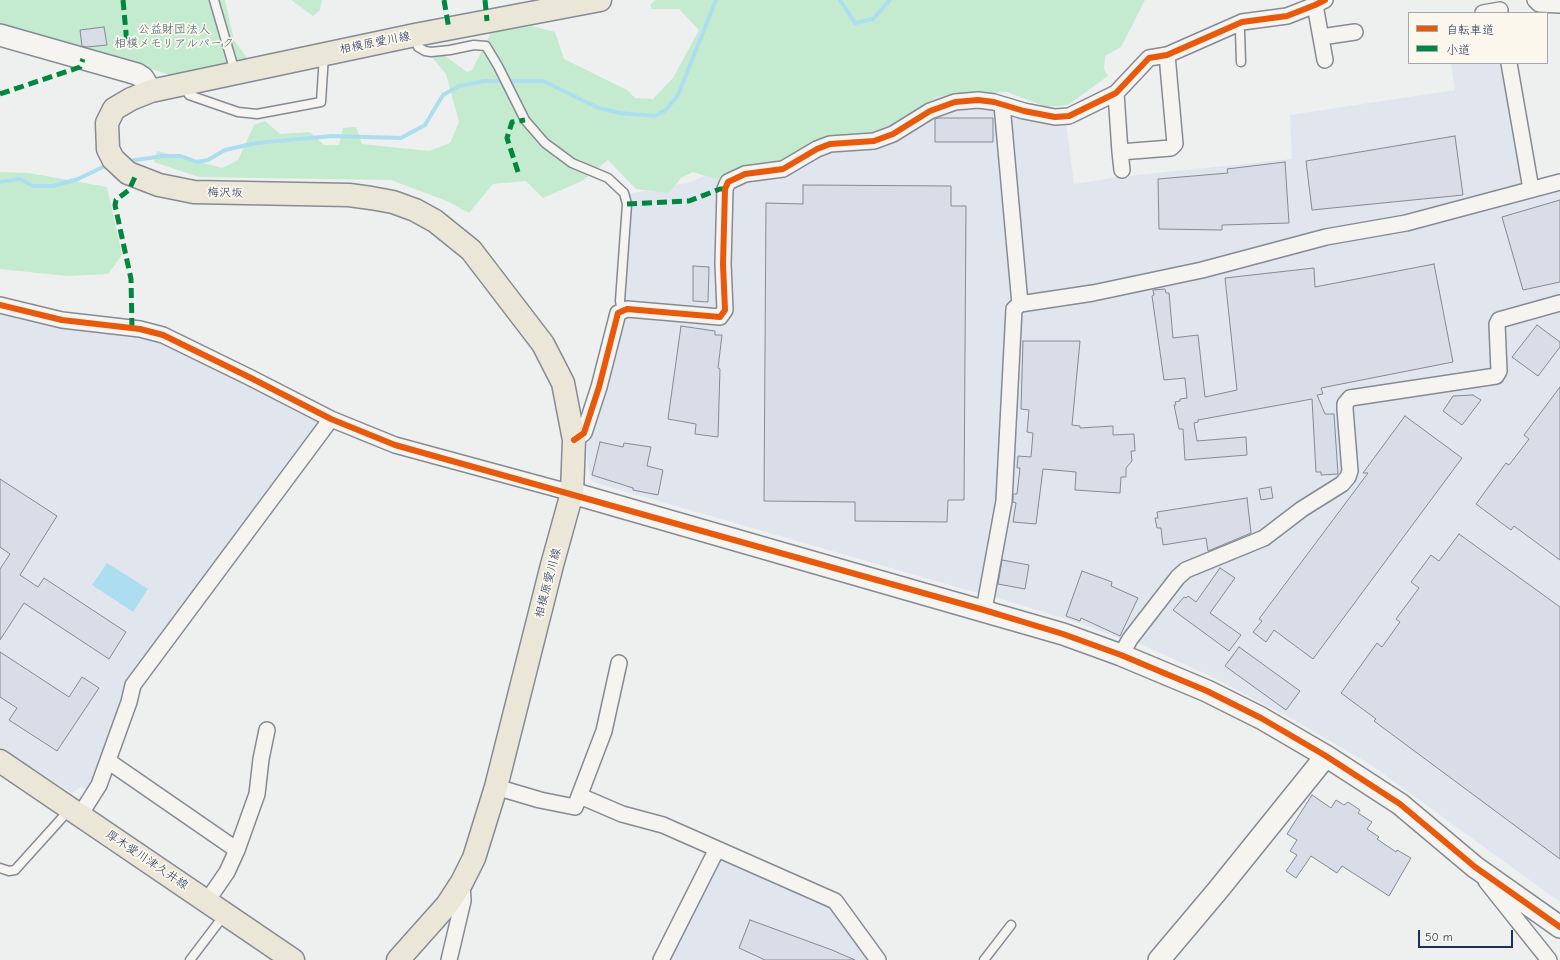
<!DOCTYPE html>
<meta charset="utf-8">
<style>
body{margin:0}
#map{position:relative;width:1560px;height:960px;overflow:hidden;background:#eeefef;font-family:"Comic Neue","Klee One",sans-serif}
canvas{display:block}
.legend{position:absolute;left:1408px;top:12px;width:140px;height:52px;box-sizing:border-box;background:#fbf7ec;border:1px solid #a1a7b3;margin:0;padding:5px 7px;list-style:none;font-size:12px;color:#1b2f5e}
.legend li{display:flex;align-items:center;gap:8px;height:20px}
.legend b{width:20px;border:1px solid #a1a7b3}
.scale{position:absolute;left:1418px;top:930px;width:95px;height:18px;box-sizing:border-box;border:2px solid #1b2f5e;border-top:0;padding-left:5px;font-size:12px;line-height:14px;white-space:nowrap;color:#1b2f5e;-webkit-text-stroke:3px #fbf7ec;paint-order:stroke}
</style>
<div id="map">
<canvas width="1560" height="960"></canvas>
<ul class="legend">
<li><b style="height:5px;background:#e8590c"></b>自転車道</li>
<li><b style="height:5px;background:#00873e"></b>小道</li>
</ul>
<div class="scale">50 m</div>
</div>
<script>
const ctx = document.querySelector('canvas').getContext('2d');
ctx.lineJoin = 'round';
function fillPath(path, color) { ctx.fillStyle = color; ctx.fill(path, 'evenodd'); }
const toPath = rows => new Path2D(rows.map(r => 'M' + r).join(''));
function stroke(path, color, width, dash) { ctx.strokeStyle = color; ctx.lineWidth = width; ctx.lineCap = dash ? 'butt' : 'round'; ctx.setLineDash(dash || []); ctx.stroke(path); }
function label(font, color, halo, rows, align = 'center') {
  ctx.font = font + ' "Comic Neue","Klee One",sans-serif'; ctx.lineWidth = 3.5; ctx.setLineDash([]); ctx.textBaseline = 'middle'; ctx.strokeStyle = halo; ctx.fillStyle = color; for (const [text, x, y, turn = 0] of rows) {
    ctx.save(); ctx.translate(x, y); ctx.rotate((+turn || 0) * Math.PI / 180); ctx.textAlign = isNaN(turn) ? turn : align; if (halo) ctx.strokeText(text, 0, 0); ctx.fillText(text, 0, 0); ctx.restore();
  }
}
fillPath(toPath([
 [1451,63,1505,63,1526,181,1522,186,1401,219,1148,277,1027,295,1022,292,1006,113,1066,121,1074,184,1118,177,1292,159,1290,115,1455,90],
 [937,91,997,94,1015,286,1010,305,1000,490,981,594,596,483,591,480,587,461,587,441,603,387,620,317,628,194,691,182,736,162],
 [1560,187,1560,298,1491,317,1494,367,1491,372,1348,393,1343,476,1260,535,1187,565,1124,640,1085,625,992,596,1020,314,1025,308],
 [1560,307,1560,902,1371,765,1285,715,1208,675,1134,641,1186,575,1344,487,1349,406,1353,401,1503,379,1504,323],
 [0,311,158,338,317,419,319,427,119,713,94,781,88,790,81,787,72,793,0,747],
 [725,856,833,903,874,960,665,960,718,858]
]), '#e1e6ee');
fillPath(toPath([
 [0,0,225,0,234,40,250,62,171,75,0,25],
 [291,0,322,0,320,10,313,16],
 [655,0,1145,0,1121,47,1105,56,1104,69,1108,76,1068,105,1046,107,1007,92,938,96,890,125,871,133,819,139,781,160,735,169,716,179,693,172,681,178,669,193,636,189,608,160,582,181,543,198,526,181,493,184,469,213,447,201,391,180,199,177,154,162,157,151,222,168,238,160,254,125,265,121,280,134,310,132,324,145,339,145,343,128,356,127,362,144,429,151,450,143,459,122,446,74,432,57,437,50,467,72,472,70,491,33,532,26,555,32,564,59,627,90,635,98,653,99,673,78,699,30,679,9,652,9,650,5],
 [0,172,29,173,107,187,122,255,108,274,67,276,0,269]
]), '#c4ebd0');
fillPath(toPath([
 [107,563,148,589,133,612,92,585]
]), '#acdef0');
stroke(toPath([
 [840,0,855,23,873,19,890,0],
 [129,161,163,156,181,156,197,162,208,160,225,150,256,143,332,136,401,138,425,125,443,95,459,86,484,81,543,81,599,108,620,113,655,116,666,110,678,95,716,0],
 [0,182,20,179,33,186,53,186,78,179,103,167]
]), '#acdef0', 4);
const building = toPath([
 [104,27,107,45,87,47,82,46,80,30,104,27],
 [938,118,993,118,993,142,935,142,935,119,938,118],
 [1455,136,1463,195,1312,210,1306,161,1455,136],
 [1285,162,1289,223,1222,225,1222,230,1159,229,1158,179,1228,173,1227,169,1285,162],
 [803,185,951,186,951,206,966,206,964,500,948,500,947,522,855,521,855,502,764,501,766,203,803,204,803,185],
 [1560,200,1560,282,1523,290,1502,217,1560,200],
 [1434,264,1453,362,1321,388,1323,394,1317,395,1325,414,1334,414,1338,474,1321,475,1321,472,1316,472,1312,399,1198,420,1198,422,1194,423,1197,441,1246,437,1247,455,1185,460,1183,429,1179,429,1174,405,1176,405,1175,402,1180,401,1180,399,1187,398,1185,378,1164,380,1152,296,1154,295,1153,290,1165,289,1166,293,1169,293,1173,338,1198,335,1205,397,1237,390,1225,278,1314,268,1315,287,1434,264],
 [693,266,709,267,708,302,693,301,693,266],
 [1537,325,1560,342,1560,347,1538,376,1512,357,1537,325],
 [681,326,715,331,715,335,722,335,718,368,720,369,718,437,695,434,696,424,668,419,681,326],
 [1023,341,1080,341,1072,425,1080,426,1080,428,1113,426,1113,435,1134,434,1135,451,1131,451,1132,461,1126,468,1126,477,1121,477,1120,493,1075,490,1076,472,1043,469,1036,524,1013,522,1016,503,1013,502,1013,494,1017,494,1020,468,1017,468,1018,456,1031,457,1033,433,1027,432,1029,410,1021,409,1023,341],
 [1560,387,1560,560,1514,526,1511,530,1476,504,1506,463,1509,465,1529,439,1524,435,1560,387],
 [1473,395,1481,400,1462,425,1443,411,1453,396,1473,395],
 [1405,416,1462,458,1313,659,1274,630,1266,642,1253,632,1262,621,1259,619,1368,473,1363,473,1405,416],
 [600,442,623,447,624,443,651,447,647,466,663,470,658,495,633,490,633,488,592,475,600,442],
 [0,479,57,516,20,575,38,587,44,578,126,632,109,659,24,603,0,640,0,569,10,554,0,547,0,479],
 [1271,487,1273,498,1261,500,1259,489,1271,487],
 [1247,498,1251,533,1208,551,1206,538,1163,545,1161,528,1157,528,1155,518,1158,518,1157,512,1247,498],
 [1459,534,1560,607,1560,859,1374,721,1376,719,1341,693,1377,643,1382,647,1400,622,1396,619,1419,588,1411,582,1431,555,1439,561,1459,534],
 [1002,560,1029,565,1025,589,998,584,1002,560],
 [1220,568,1235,578,1210,613,1241,635,1229,651,1173,610,1184,597,1186,598,1188,596,1196,602,1220,568],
 [1082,571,1112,582,1111,586,1138,598,1120,636,1081,618,1080,621,1066,616,1082,571],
 [1239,647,1300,691,1286,710,1225,666,1239,647],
 [0,652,69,697,82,677,99,688,57,751,9,720,17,708,0,697,0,652],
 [1312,795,1331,808,1336,800,1344,805,1348,802,1360,810,1358,813,1372,822,1367,829,1379,837,1377,839,1396,852,1397,850,1411,858,1389,896,1342,866,1337,873,1311,856,1296,878,1286,871,1297,855,1290,851,1297,840,1287,834,1312,795],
 [750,920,832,950,855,960,765,960,739,948,750,920]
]);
fillPath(building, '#d8dde7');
stroke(building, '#868a93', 1);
const lane = toPath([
 [214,0,235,72],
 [1237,24,1240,31,1241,62],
 [415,36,418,47,425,51,431,52,450,50,474,45,486,46,498,66,525,120,545,143,572,163,608,178,624,193,627,204,620,301,622,311],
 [183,85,189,95,238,112,257,114,321,102,324,55],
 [0,868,9,871,15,870,70,809],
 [190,960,225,914],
 [984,960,1011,925]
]);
const street = toPath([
 [1535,0,1539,4,1560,5],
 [1315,5,1325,60],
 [1483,13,1500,10],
 [1321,37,1355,32],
 [1509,63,1531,189],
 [1116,93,1120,152,1171,148,1175,144,1167,55],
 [1002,105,1020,304],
 [1120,152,1122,170],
 [0,305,62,320,140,329,163,335,249,377,331,419,395,445,572,493],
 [574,440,584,433,599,387,618,313,627,309,720,317,725,310,723,264,725,189,728,182,745,174,783,169,817,149,830,144,874,141,893,134,930,111,955,102,978,100,994,102,1024,111,1055,117,1069,116,1116,93,1149,58,1167,55,1242,22,1287,16,1315,5,1325,0],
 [984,610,1004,501,1014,309,1020,304,1093,293,1202,270,1326,237,1406,223,1560,182],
 [1121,655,1130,639,1178,577,1186,570,1264,538,1302,509,1342,484,1348,477,1350,471,1345,409,1345,404,1350,398,1496,376,1499,371,1497,324,1499,320,1560,303],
 [108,761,237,850,257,794,261,759,267,730],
 [496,787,540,800,575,807,604,731,619,663],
 [580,796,622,814,663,825,835,901,878,960],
 [80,815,99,785,129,702,133,685,331,419],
 [1486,881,1549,960],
 [207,901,227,872,237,850],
 [449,960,463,901,462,882],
 [661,960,717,849]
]);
const secondary = toPath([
 [0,35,137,74,143,78,151,91],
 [572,493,1063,634,1121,655,1207,691,1261,718,1326,756,1400,804,1475,867,1560,927],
 [1159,960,1218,890,1326,756]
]);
const primary = toPath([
 [0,761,293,960],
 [398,960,447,905,462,882,474,858,496,787,552,565,572,493,574,440,563,383,543,344,471,250,435,221,415,210,393,202,371,198,349,195,194,192,159,185,128,173,113,159,108,149,107,123,114,109,131,99,151,91,415,35,600,0]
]);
stroke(lane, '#868a93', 11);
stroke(street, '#868a93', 18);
stroke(secondary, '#868a93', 24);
stroke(primary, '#868a93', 25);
stroke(lane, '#f5f4f1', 8);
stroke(street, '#f5f4f1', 15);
stroke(secondary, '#f5f4f1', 21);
stroke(primary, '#eae6d8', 22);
stroke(toPath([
 [123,0,127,44],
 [444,0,449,29],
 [485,0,487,21],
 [0,94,80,67,83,59],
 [518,172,507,138,512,122,525,120],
 [627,204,689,201,720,189,725,189],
 [132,328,131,279,115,205,116,200,129,190,135,177]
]), '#00873e', 5, [10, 5]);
stroke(toPath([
 [0,305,62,320,140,329,163,335,249,377,331,419,395,445,984,610,1063,634,1121,655,1207,691,1261,718,1326,756,1400,804,1475,867,1560,927],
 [574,440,584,433,599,387,618,313,627,309,720,317,725,310,723,264,725,189,728,182,745,174,783,169,817,149,830,144,874,141,893,134,930,111,955,102,978,100,994,102,1024,111,1055,117,1069,116,1116,93,1149,58,1167,55,1242,22,1287,16,1315,5,1325,0]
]), '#e8590c', 6);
label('12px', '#3c5d74', '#fbf7ec', [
 ["公益財団法人",174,30],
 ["相模メモリアルパーク",174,44]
]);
label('12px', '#1b2f5e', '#fbf7ec', [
 ["相模原愛川線",375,43,-11],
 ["梅沢坂",225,193,1],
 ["相模原愛川線",548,583,-75],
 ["厚木愛川津久井線",147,860,34]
]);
</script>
